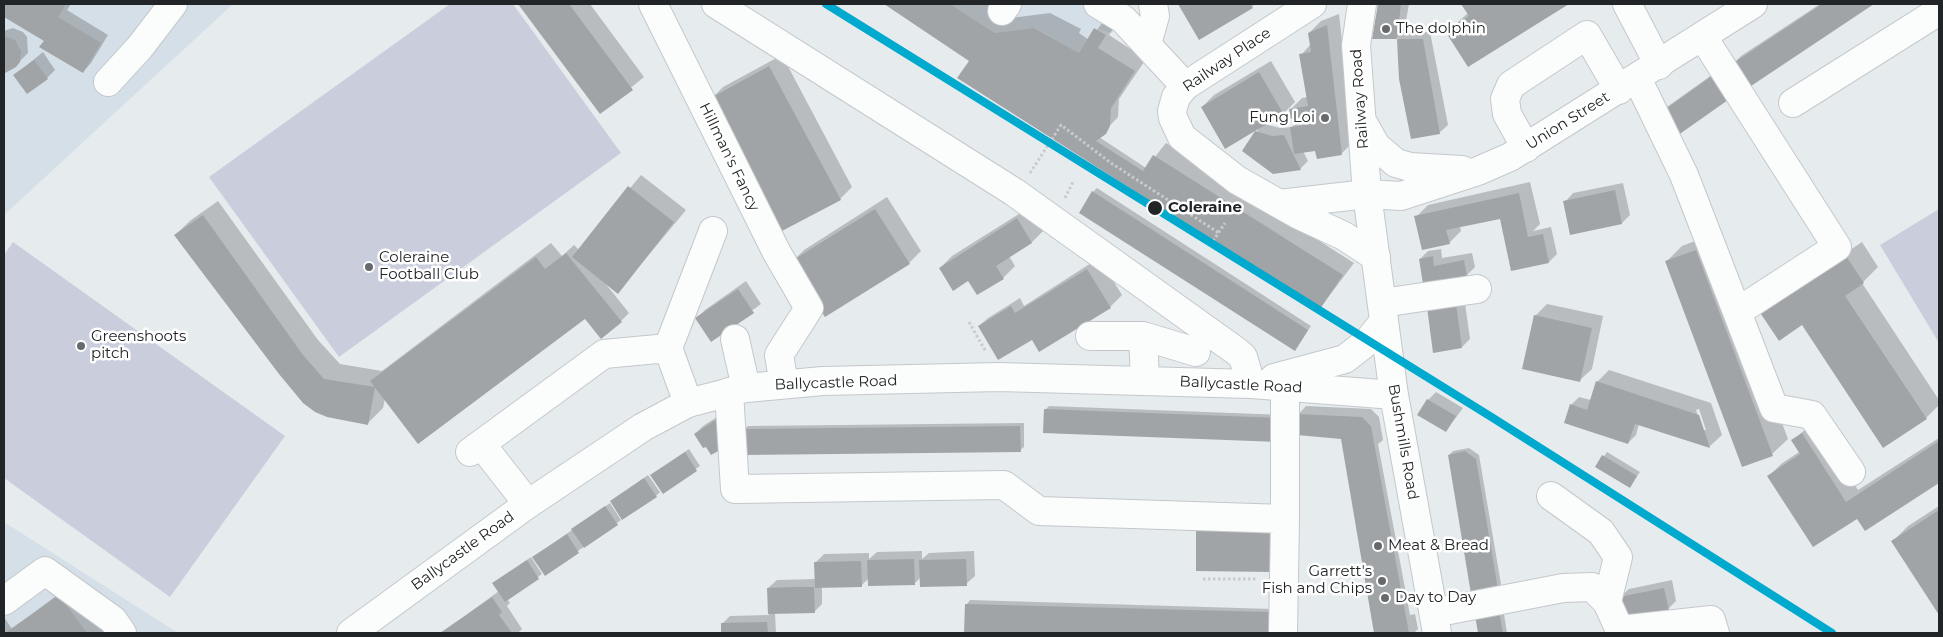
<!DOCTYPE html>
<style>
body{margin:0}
#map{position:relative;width:1943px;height:637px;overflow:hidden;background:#e6ebee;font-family:Montserrat,sans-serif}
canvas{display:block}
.frame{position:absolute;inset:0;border:5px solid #222527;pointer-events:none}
</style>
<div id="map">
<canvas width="1943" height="637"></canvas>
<div class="frame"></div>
</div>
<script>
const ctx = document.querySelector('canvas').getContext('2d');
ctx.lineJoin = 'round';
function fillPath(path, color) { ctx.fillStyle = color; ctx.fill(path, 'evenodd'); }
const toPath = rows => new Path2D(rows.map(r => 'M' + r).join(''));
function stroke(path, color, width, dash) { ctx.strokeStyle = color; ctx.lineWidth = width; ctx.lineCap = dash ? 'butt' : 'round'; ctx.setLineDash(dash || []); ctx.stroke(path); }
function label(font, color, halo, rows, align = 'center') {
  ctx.font = font + ' Montserrat,sans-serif'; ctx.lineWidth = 5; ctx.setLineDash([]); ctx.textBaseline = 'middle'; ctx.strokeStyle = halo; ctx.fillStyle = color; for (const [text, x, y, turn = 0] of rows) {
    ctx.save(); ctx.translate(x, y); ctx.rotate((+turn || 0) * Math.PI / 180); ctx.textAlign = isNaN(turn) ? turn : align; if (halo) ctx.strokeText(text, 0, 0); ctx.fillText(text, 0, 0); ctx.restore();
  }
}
fillPath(toPath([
 [4,4,233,4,4,215],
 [950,4,1129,4,1132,9,1112,33,1094,28,1079,53,1035,28,995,33],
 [4,522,178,633,4,633]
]), '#d5dfe7');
fillPath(toPath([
 [450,4,513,4,621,153,339,357,209,177],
 [1939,209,1939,343,1880,245],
 [13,242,285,436,170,597,4,478,4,255]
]), '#cacedc');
fillPath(toPath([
 [4,4,71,4,67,10,108,35,91,63,83,72,45,40,4,16],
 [520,4,590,4,644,77,600,113],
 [888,4,988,4,1011,18,1050,13,1081,29,1079,33,1089,40,1107,17,1117,23,1109,35,1146,59,1119,99,1118,117,1099,137,1146,168,1166,143,1354,263,1320,308,972,59],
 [1179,4,1256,4,1199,38],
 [1381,4,1409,4,1404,32,1430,32,1448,125,1439,133,1401,78,1398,38,1373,38],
 [1462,4,1567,4,1468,65,1447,32,1468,13],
 [1820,4,1872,4,1748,86,1733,64,1741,56],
 [1339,14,1353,142,1341,154,1316,149,1303,151,1308,161,1300,169,1244,151,1259,128,1202,107,1214,95,1271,61,1295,102,1283,114,1265,124,1280,128,1292,127,1303,116,1290,110,1302,98,1308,97,1301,55,1311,44,1309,33,1321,21],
 [13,28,23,32,27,37,28,53,11,70,4,71,4,31],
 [43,52,55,70,47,78,15,75],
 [782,55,852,187,840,199,711,99,723,87],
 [1720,69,1736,90,1659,115,1667,107],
 [641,175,686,210,618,292,605,283,629,313,621,321,585,317,385,398,383,408,368,423,175,235,191,220,218,201,318,340,340,364,382,371,551,243,562,256,574,245,579,250],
 [1530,182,1540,224,1533,231,1551,227,1557,254,1549,262,1501,217,1460,226,1461,231,1449,243,1416,217,1428,205],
 [1623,183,1630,215,1622,223,1565,202,1573,193],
 [1097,188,1311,326,1298,346,1294,350,1093,192],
 [887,197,921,251,909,263,792,262,804,250],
 [1030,207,1044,230,1032,242,1009,256,1015,266,1003,278,969,279,940,268,952,256],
 [1711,235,1788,439,1772,454,1666,262,1682,246],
 [1862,242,1878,267,1862,283,1939,400,1939,405,1926,418,1803,323,1763,314,1778,299],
 [1441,249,1442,258,1472,253,1475,267,1467,275,1424,283,1420,259,1428,251],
 [1099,258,1122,295,1110,307,1032,338,979,326,988,318,1020,298,1024,306],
 [746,281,761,304,712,340,697,318,705,310],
 [1464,296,1470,339,1462,347,1436,300],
 [1547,304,1603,316,1592,369,1579,381,1535,316],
 [1609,370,1711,403,1722,435,1710,446,1639,424,1636,435,1628,443,1571,405,1579,397,1591,400,1597,382],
 [1699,409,1706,430,1703,430,1696,410],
 [1436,392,1463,408,1446,431,1428,400],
 [1049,406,1284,415,1283,437,1045,410],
 [1306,406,1371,409,1379,417,1383,440,1378,444,1410,615,1415,614,1418,629,1414,633,1376,633,1342,438,1298,415],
 [728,410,721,448,695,434,703,426],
 [1814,422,1858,490,1939,438,1939,481,1865,529,1857,517,1769,476,1781,464,1799,452,1792,441],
 [1024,423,1024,447,1020,450,744,429,748,426],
 [1469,448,1479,455,1502,590,1498,594,1449,455,1453,451],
 [689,449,700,466,663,492,656,472],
 [1607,452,1640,472,1630,486,1597,467],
 [648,475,660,492,656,496,611,501],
 [610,503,621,520,546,574,534,557],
 [1939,506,1939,612,1893,541,1908,526],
 [922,551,922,559,929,553,974,551,975,576,966,584,921,577,914,584,869,578,861,586,822,587,822,604,814,612,775,613,776,633,722,633,722,624,730,616,769,615,768,588,777,580,816,579,816,562,824,554,869,553,869,559,877,552],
 [531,557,542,574,507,599,510,603,507,606,522,629,518,633,494,633,492,631,489,633,442,633,499,591,498,580],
 [1672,580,1676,601,1668,609,1620,597,1629,589],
 [72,584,107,633,4,633,4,617,12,629],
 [970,600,1273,609,1272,633,966,631,967,604],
 [1503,608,1507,633,1479,633,1476,616]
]), '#0003');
fillPath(toPath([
 [4,4,66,4,58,17,101,43,83,73,39,47,44,41,4,17],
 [518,4,569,4,633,90,600,114],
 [884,4,950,4,995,33,1034,28,1079,53,1094,28,1106,35,1098,48,1135,71,1111,108,1110,126,1106,134,1096,141,1143,171,1153,155,1343,275,1320,309,957,78,969,61],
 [1178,4,1250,4,1253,8,1199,40],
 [1378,4,1401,4,1397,39,1372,39],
 [1461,4,1569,4,1468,67,1445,31,1469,16],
 [1822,4,1874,4,1748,88,1732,64],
 [1327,25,1342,155,1317,159,1315,151,1294,154,1290,127,1305,125,1304,117,1291,119,1289,109,1308,106,1299,54,1311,52,1308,33],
 [4,36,15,40,21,51,20,62,16,67,5,73],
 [1397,39,1423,39,1440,134,1411,139,1399,79],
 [34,60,48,79,27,94,13,75],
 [769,66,841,200,780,232,709,99],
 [1259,72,1284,115,1255,131,1272,136,1284,135,1301,170,1273,174,1242,151,1255,131,1225,149,1201,107],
 [1712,76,1728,100,1674,138,1657,115],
 [628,186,674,222,618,294,572,257],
 [1615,190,1622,224,1570,235,1563,201],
 [1092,191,1308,330,1295,351,1079,213],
 [1519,193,1528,237,1543,234,1549,263,1511,271,1500,219,1446,230,1450,244,1422,250,1414,216],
 [875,209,910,264,825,317,790,262],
 [203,215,303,355,324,379,375,387,368,425,327,417,315,412,303,403,279,374,174,235],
 [1017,218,1032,243,996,266,1004,279,977,295,968,281,953,291,939,268],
 [1696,250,1773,456,1742,467,1665,261],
 [566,253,622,322,601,339,585,319,418,444,370,381,536,257,545,269],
 [1433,256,1434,266,1464,260,1467,276,1423,284,1419,259],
 [1846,256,1864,283,1845,296,1927,419,1883,448,1802,325,1779,341,1761,314],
 [1087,269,1111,308,1039,352,1032,340,998,360,978,326,1011,306,1015,313],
 [738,289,754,313,711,342,695,318],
 [1456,303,1462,348,1433,353,1427,307],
 [1534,315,1592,328,1580,382,1522,369],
 [1596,381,1699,415,1710,448,1635,424,1628,444,1564,423,1570,404,1587,410],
 [1427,399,1456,416,1446,432,1417,415],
 [1044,409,1280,418,1279,442,1043,433],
 [1297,414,1362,417,1371,426,1409,633,1374,633,1341,439,1297,435],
 [720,417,729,432,716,440,722,449,711,455,706,447,703,448,694,434],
 [1020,426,1021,452,743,455,743,429],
 [1802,433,1846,502,1939,441,1939,483,1865,531,1857,519,1813,547,1767,476,1800,454,1791,440],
 [1465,451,1476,459,1499,595,1472,600,1448,455],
 [685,452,697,471,663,494,650,475],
 [1602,455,1637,476,1630,488,1595,467],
 [644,478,657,497,622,520,610,501],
 [605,506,618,525,584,548,571,529],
 [1939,510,1939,615,1891,541],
 [1196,529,1273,529,1272,572,1196,571],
 [567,534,579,553,545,576,532,557],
 [914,559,915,585,868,586,867,560],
 [966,559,967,586,920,587,919,560],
 [527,560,539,579,505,602,492,583],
 [861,561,862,587,815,588,814,562],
 [791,587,814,587,815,613,768,614,767,588],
 [1664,588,1669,610,1624,619,1619,597],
 [59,595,87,633,5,633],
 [492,597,502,612,499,615,512,633,440,633],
 [965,604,1269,612,1268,633,964,633],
 [1499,611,1503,633,1478,633,1475,615],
 [767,622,768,633,721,633,721,623]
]), '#a0a4a6');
const minor = toPath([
 [653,4,777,253,809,308,779,355,784,384],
 [716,4,1014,192,1236,351,1243,357,1251,384],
 [1098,4,1123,19,1185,86],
 [1312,4,1185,86,1176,97,1172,111,1173,118,1182,137,1237,180,1299,215,1344,236,1376,257],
 [1627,4,1659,65],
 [1002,11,1007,4],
 [1147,44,1155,16,1153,4],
 [1637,78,1684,175,1737,312,1837,247,1703,37],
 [108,82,140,47,173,4],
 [1793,103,1939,11],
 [1526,148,1507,114,1505,99,1511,85,1587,35,1619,90],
 [1279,204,1367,194],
 [1382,303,1477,289],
 [1737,312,1774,408,1812,415,1851,472],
 [1090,336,1143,336,1196,352],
 [1143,336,1145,380],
 [735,339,746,388],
 [668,348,713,231],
 [729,392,735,489,1004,485,1039,511,1285,519,1285,387],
 [481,444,528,504],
 [470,452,604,354,668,348,688,403],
 [1551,496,1601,532,1618,557,1607,602],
 [4,601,45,571,113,620,122,633],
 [1434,613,1563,588,1592,587,1607,602,1621,633],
 [1620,630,1711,620,1715,633],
 [1283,633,1285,519]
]);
const major = toPath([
 [1362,4,1356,45,1367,194,1394,395,1437,633],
 [1363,123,1376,146,1396,163,1410,167,1462,170],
 [1367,194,1401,196,1478,171,1510,157,1753,4],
 [1274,378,1345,359,1368,341,1384,321],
 [351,633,528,504,643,427,688,403,746,388,823,381,999,377,1251,384,1394,395]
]);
stroke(minor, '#c4c8cb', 30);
stroke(major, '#c4c8cb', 30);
stroke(toPath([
 [1030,173,1061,125,1111,163,1219,233],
 [1065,198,1074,180],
 [1213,241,1225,223],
 [969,322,986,352],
 [1203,579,1258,579]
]), '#cacbcc', 3, [2.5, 2.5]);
stroke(minor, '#fbfcfc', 28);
stroke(major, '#fbfcfc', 28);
stroke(toPath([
 [826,4,1493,418,1832,633]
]), '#00a9ce', 8);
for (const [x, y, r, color] of [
 [1386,29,5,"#676a6d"],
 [1325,118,5,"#676a6d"],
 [1155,208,8,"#222527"],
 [369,267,5,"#676a6d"],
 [81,346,5,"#676a6d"],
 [1378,546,5,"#676a6d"],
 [1382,581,5,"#676a6d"],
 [1385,598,5,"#676a6d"]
]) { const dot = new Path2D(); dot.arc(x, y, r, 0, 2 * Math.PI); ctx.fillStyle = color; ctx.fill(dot); stroke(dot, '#fff', 2); }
label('15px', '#222527', '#fff', [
 ["The dolphin",1396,29],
 ["Fung Loi",1315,118,"right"],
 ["Coleraine",379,258],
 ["Football Club",379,275],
 ["Greenshoots",91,337],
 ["pitch",91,354],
 ["Meat & Bread",1388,546],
 ["Garrett's",1372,572,"right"],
 ["Fish and Chips",1372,589,"right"],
 ["Day to Day",1395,598]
], 'left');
label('15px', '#222527', '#fff', [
 ["Railway Place",1227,60,-34],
 ["Railway Road",1360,99,-94],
 ["Union Street",1568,121,-32],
 ["Hillman's Fancy",729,157,64],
 ["Ballycastle Road",836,383,-2],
 ["Ballycastle Road",1241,385,3],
 ["Bushmills Road",1403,442,80],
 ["Ballycastle Road",463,551,-36]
]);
label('bold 15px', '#222527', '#fff', [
 ["Coleraine",1168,208]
], 'left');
</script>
